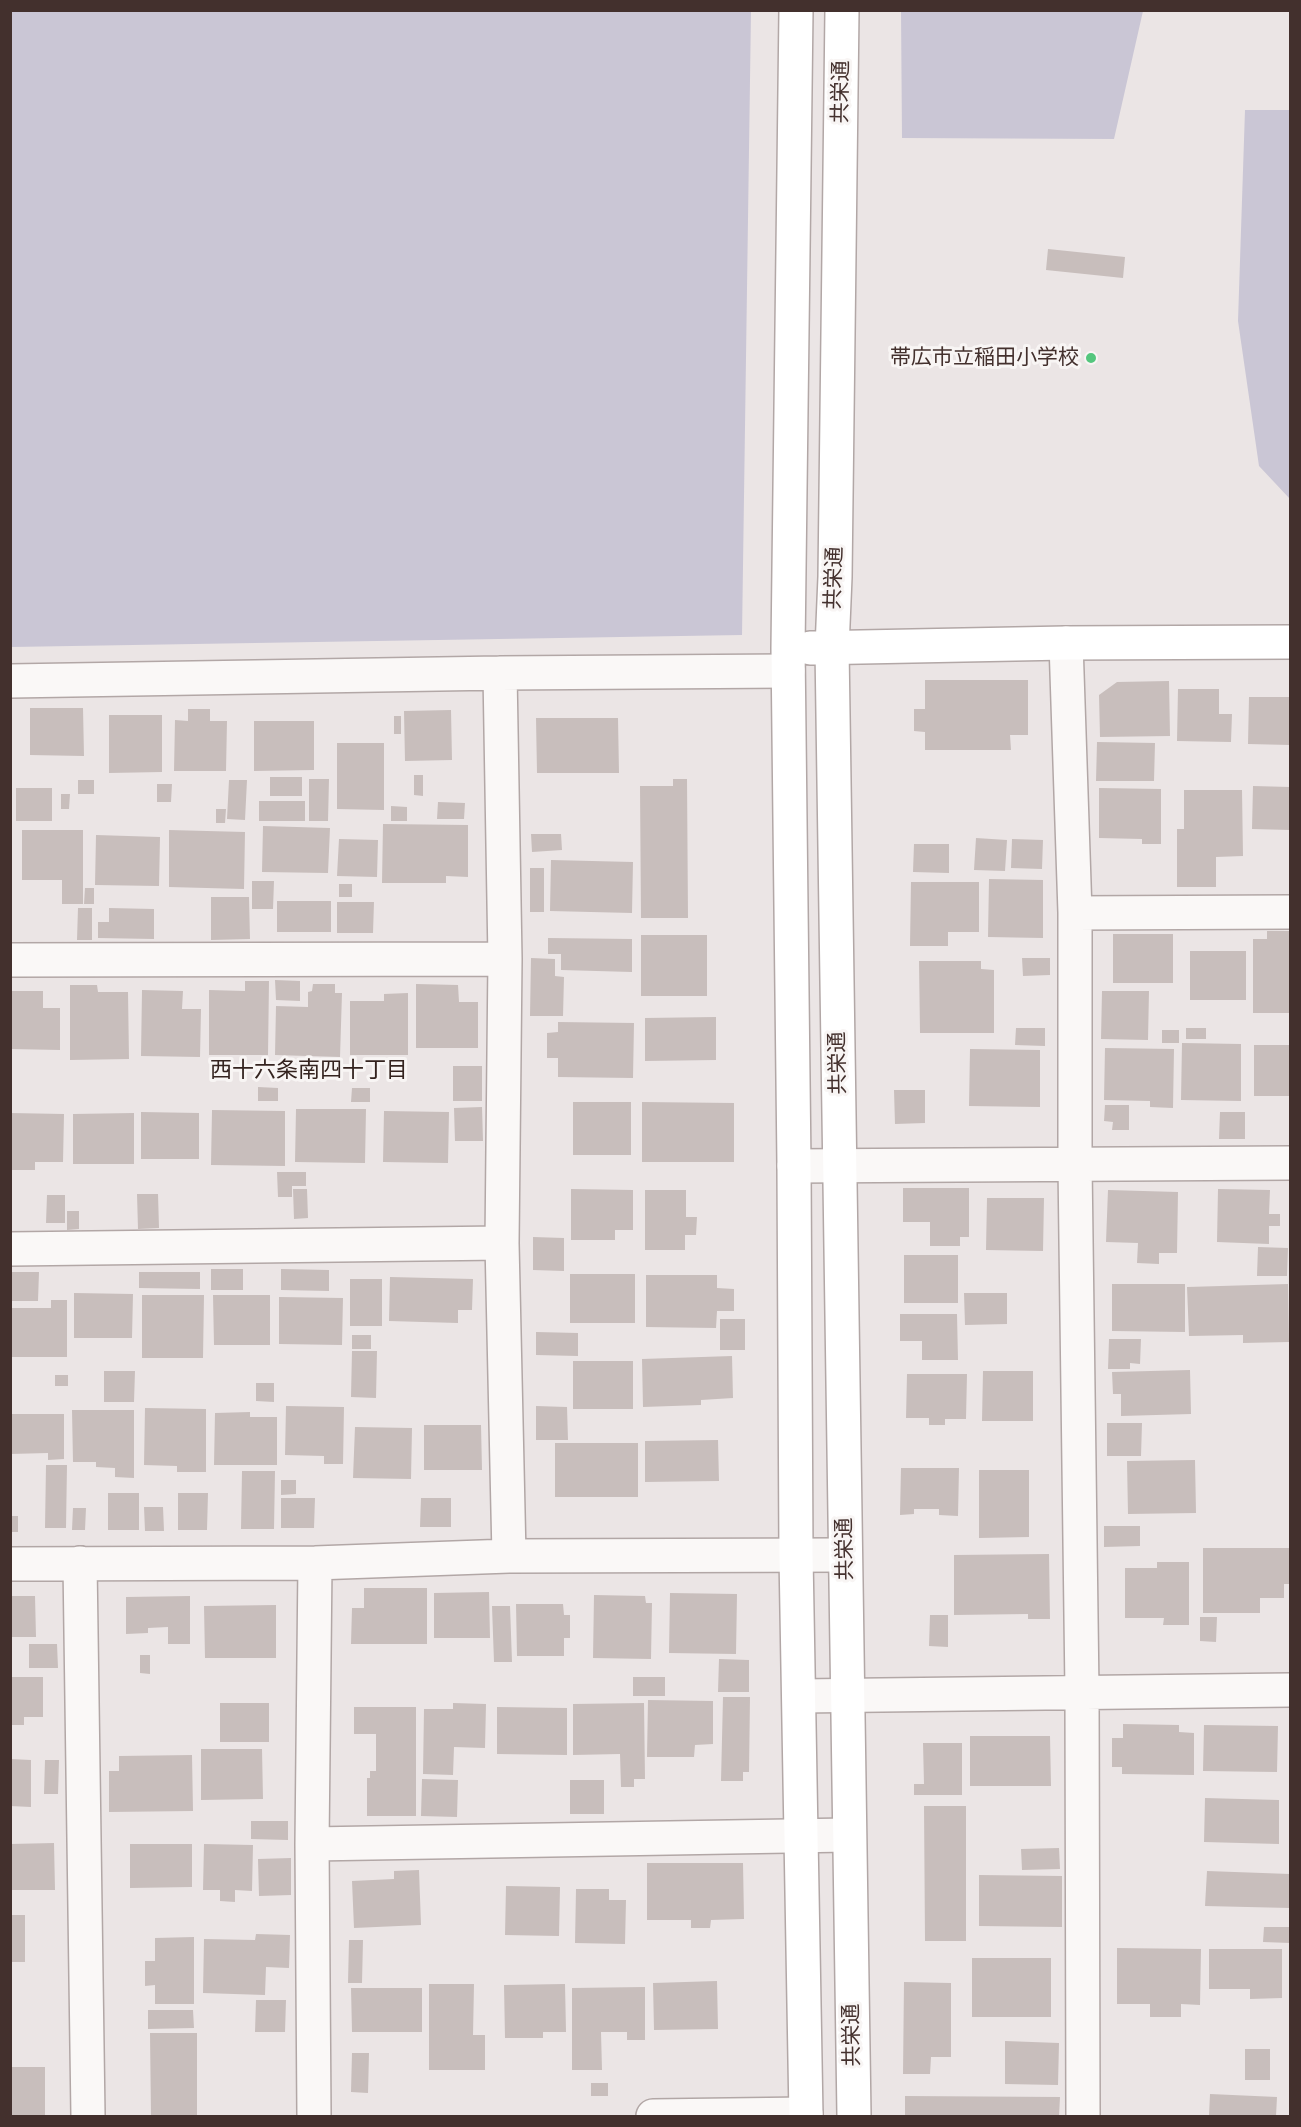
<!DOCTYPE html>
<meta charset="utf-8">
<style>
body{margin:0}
#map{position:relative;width:1301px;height:2127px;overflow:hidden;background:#ebe5e5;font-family:Quicksand,sans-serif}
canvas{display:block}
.frame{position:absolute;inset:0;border:12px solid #43302d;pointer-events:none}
</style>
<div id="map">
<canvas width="1301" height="2127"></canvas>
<div class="frame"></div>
</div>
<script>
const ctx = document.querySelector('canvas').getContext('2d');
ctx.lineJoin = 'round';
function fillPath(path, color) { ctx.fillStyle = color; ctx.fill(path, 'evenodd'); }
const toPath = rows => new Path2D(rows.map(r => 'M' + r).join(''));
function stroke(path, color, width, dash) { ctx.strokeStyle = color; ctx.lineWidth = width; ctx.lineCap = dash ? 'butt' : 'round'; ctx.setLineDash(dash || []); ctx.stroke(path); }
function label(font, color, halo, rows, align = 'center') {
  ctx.font = font + ' Quicksand,"Noto Sans JP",sans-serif'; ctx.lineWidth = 6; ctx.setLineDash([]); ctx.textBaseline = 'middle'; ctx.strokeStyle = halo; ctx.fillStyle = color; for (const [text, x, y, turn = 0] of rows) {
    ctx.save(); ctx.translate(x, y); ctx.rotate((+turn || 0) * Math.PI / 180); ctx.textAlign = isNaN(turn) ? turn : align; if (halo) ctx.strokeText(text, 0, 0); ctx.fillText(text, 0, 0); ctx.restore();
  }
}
fillPath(toPath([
 [10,11,751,11,742,635,11,647],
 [901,11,1143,11,1114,139,902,138],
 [1245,110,1290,110,1290,499,1259,466,1238,321]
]), '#cac6d5');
fillPath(toPath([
 [1048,249,1125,257,1123,278,1046,270],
 [925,680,1028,680,1028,735,1010,735,1011,750,925,750,925,732,914,731,914,709,925,709],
 [1169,681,1170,736,1100,737,1099,695,1117,682],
 [1178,689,1219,689,1219,714,1232,714,1231,742,1177,741],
 [1249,697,1290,697,1290,745,1248,744],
 [30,708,83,708,84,756,30,755],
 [188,709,210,709,210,721,227,721,226,771,174,771,175,720,188,721],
 [451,710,452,760,405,761,404,711],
 [109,715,162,715,162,772,109,773],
 [394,716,401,716,401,734,394,734],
 [536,718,618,718,619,773,537,773],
 [254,721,314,721,314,770,254,771],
 [1097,742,1155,743,1154,781,1096,781],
 [337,743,384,743,384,810,337,809],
 [414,775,423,775,423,796,414,795],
 [270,777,302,777,302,796,270,796],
 [309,779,329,779,328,821,309,821],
 [673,779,687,779,688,918,641,918,640,786,673,786],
 [78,780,94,780,94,794,78,794],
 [229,780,247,780,245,820,227,819],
 [157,784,172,784,171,802,157,802],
 [1253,786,1290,787,1290,830,1252,829],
 [16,788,52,788,52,821,16,821],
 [1099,788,1161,789,1161,844,1142,844,1142,839,1099,838],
 [1184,790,1242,790,1243,856,1216,857,1216,887,1177,887,1177,829,1184,829],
 [61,794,70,794,69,809,61,809],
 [259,801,305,801,305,821,259,821],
 [438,802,465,803,464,819,437,819],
 [391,806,407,807,407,821,391,821],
 [216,809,226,809,225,823,216,823],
 [383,824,468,825,468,877,446,876,446,883,382,883],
 [263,826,330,828,328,873,262,872],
 [22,830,83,830,83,904,62,904,62,880,22,880],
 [169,830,245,832,244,889,169,887],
 [531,834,561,834,562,850,532,852],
 [96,835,160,837,159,886,95,885],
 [976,838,1007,840,1005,871,974,870],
 [339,839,378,840,377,877,337,876],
 [1012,839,1043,840,1042,869,1011,868],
 [914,844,949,844,949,873,913,872],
 [551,860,633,862,632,913,550,911],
 [530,868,544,868,544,912,530,912],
 [989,879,1043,880,1043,938,988,937],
 [252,881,274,881,273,909,252,909],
 [911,882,979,882,979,932,948,932,948,946,910,946],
 [339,884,352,884,352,897,339,897],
 [85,888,94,888,94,904,84,904],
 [211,897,249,897,250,939,211,940],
 [277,901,331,901,331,932,277,932],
 [337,902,374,902,373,933,337,933],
 [78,908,92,908,92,940,77,940],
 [109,908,154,909,154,939,98,938,98,922,109,922],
 [1267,931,1290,931,1290,1013,1253,1013,1253,939,1267,939],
 [1113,934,1173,934,1173,983,1113,983],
 [641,935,707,935,707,996,641,996],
 [548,938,632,939,632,972,561,970,561,954,548,954],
 [1190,951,1246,951,1246,1000,1190,1000],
 [531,958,555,959,555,976,564,977,563,1016,530,1016],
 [1022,958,1050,958,1050,975,1023,976],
 [919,961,981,961,981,969,994,970,994,1033,920,1033],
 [275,980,300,981,300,1001,276,1000],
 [245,981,269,981,268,1055,209,1055,209,990,245,991],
 [313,984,335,984,335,993,342,993,340,1057,275,1055,276,1006,308,1007,308,992,312,991],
 [416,984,458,985,459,1002,478,1002,478,1048,416,1048],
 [70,985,97,985,98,992,128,992,129,1059,70,1060],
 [142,990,183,991,182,1009,201,1009,200,1057,141,1056],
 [10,991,43,991,43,1008,60,1008,60,1050,10,1049],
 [1102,991,1149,991,1148,1040,1101,1039],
 [408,993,408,1055,350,1055,350,1001,384,1001,384,994],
 [716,1017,716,1060,645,1061,645,1018],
 [558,1022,634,1023,633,1078,558,1077,558,1058,547,1058,547,1033,558,1032],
 [1016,1028,1045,1028,1045,1046,1015,1045],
 [1186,1028,1206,1028,1206,1039,1186,1039],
 [1162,1030,1179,1030,1179,1043,1162,1043],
 [1182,1043,1241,1044,1241,1101,1181,1100],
 [1254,1045,1290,1045,1290,1096,1254,1096],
 [1105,1048,1174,1049,1173,1108,1150,1107,1150,1101,1104,1100],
 [970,1049,1040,1050,1040,1107,969,1106],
 [453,1066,482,1066,482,1101,453,1101],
 [258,1087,278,1088,278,1101,258,1101],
 [352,1088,370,1088,370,1102,351,1102],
 [894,1090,925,1090,925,1123,895,1124],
 [573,1102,631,1102,631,1155,573,1155],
 [642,1102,734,1103,734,1162,642,1162],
 [1105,1105,1129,1105,1129,1130,1112,1130,1113,1122,1104,1121],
 [482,1107,483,1141,455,1141,454,1108],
 [296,1109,366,1109,365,1163,295,1162],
 [212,1110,285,1111,285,1166,211,1165],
 [384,1111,449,1112,448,1163,383,1162],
 [141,1112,199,1113,199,1159,141,1159],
 [1220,1112,1245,1112,1245,1139,1219,1139],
 [10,1113,64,1114,63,1162,35,1162,35,1170,10,1170],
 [134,1113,134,1164,73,1164,73,1114],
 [277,1172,306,1172,306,1186,292,1186,292,1197,278,1197],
 [903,1188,969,1188,969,1237,960,1237,960,1246,930,1246,930,1222,903,1222],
 [293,1189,307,1189,308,1218,294,1219],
 [571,1189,633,1190,633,1230,615,1230,615,1240,571,1240],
 [1218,1189,1270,1190,1269,1214,1280,1214,1280,1226,1269,1226,1269,1244,1217,1242],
 [645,1190,686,1190,686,1217,697,1217,696,1235,685,1235,685,1250,645,1250],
 [1108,1190,1178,1192,1177,1253,1159,1253,1159,1264,1137,1263,1138,1243,1106,1242],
 [137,1194,158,1194,159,1228,138,1229],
 [47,1195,65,1195,65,1223,46,1223],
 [987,1198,1044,1198,1043,1251,986,1250],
 [67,1211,79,1211,79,1229,67,1230],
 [533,1237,564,1238,564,1271,533,1270],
 [1258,1247,1288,1248,1287,1276,1257,1276],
 [904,1255,958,1255,958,1303,904,1303],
 [211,1269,243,1269,243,1290,211,1290],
 [281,1269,329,1270,329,1291,281,1290],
 [10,1272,39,1272,38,1301,10,1301],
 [139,1272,200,1272,200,1289,139,1288],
 [570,1274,635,1274,635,1323,570,1323],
 [646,1275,717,1275,717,1288,734,1289,734,1311,717,1311,716,1328,646,1327],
 [390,1277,473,1279,472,1310,458,1310,458,1323,389,1321],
 [350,1279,382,1279,382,1326,350,1326],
 [1112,1284,1185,1284,1185,1332,1112,1331],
 [1288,1284,1289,1342,1243,1343,1243,1335,1189,1336,1187,1287],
 [74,1293,133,1294,132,1338,74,1338],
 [964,1293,1007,1293,1007,1324,965,1325],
 [142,1295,204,1295,203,1358,142,1358],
 [213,1295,270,1295,270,1345,214,1345],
 [279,1297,343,1298,342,1345,279,1344],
 [51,1300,67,1300,67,1357,10,1357,10,1308,51,1308],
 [900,1314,957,1314,958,1360,922,1360,922,1341,900,1341],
 [720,1319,745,1319,745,1350,720,1350],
 [536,1332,578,1333,578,1356,536,1355],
 [352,1335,371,1335,371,1349,352,1349],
 [1109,1339,1141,1339,1140,1364,1130,1363,1130,1369,1108,1369],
 [352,1351,377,1351,376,1398,351,1397],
 [732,1356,733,1398,701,1400,701,1405,643,1407,642,1359],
 [573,1361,633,1361,633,1409,573,1409],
 [1190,1370,1191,1414,1121,1416,1121,1394,1113,1394,1112,1372],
 [104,1371,135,1371,134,1402,104,1402],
 [983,1371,1033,1371,1033,1421,982,1421],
 [907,1374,967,1374,966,1419,945,1419,945,1425,929,1425,929,1418,906,1418],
 [55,1375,68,1375,68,1386,55,1386],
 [256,1383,274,1383,274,1402,256,1401],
 [286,1406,344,1407,343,1464,324,1464,324,1456,285,1455],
 [536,1406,567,1407,568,1440,536,1440],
 [145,1408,206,1409,206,1472,177,1472,177,1466,144,1465],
 [72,1410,134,1410,134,1478,115,1477,115,1468,96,1467,96,1462,73,1462],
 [250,1412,250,1417,277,1417,277,1465,214,1465,215,1413],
 [10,1414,64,1414,64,1459,48,1460,48,1453,10,1454],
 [1107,1423,1142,1423,1141,1456,1107,1456],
 [424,1425,481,1425,482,1470,424,1470],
 [355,1427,412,1428,411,1479,353,1478],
 [718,1440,719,1481,645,1482,645,1441],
 [555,1443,638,1443,638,1497,555,1497],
 [1195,1460,1196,1513,1128,1514,1127,1461],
 [46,1465,67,1465,66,1528,45,1528],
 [901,1468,959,1468,958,1516,939,1515,939,1509,914,1509,914,1514,900,1515],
 [979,1470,1029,1470,1029,1537,979,1538],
 [242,1471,275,1471,274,1529,241,1529],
 [281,1480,296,1480,296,1494,281,1495],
 [108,1493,139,1493,139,1530,108,1530],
 [178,1493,208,1493,207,1530,178,1530],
 [281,1498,315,1498,314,1528,281,1528],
 [421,1498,451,1498,451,1527,420,1527],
 [144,1507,163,1507,164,1531,145,1531],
 [73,1508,86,1508,85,1530,72,1530],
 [10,1516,18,1516,18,1532,10,1532],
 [1104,1526,1140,1526,1140,1546,1104,1547],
 [1203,1548,1290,1548,1290,1584,1284,1584,1284,1598,1260,1598,1260,1613,1203,1613],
 [1049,1554,1050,1619,1028,1619,1028,1614,954,1615,954,1555],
 [1157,1562,1189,1562,1189,1625,1163,1625,1164,1618,1125,1618,1125,1568,1157,1568],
 [364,1588,427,1588,427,1644,351,1644,352,1608,364,1608],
 [489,1592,490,1638,434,1638,434,1593],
 [670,1593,737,1594,736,1654,669,1653],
 [594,1595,645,1596,646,1603,652,1603,651,1659,593,1658],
 [10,1596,35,1596,36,1637,10,1637],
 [190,1596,190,1644,168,1644,168,1627,148,1628,148,1633,126,1634,126,1597],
 [516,1604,563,1604,564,1615,570,1615,570,1638,564,1638,564,1656,517,1656],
 [276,1605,276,1658,205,1658,204,1606],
 [492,1606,510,1606,512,1662,494,1662],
 [930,1615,948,1615,948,1647,929,1646],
 [1200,1617,1217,1617,1216,1642,1200,1641],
 [29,1644,57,1644,58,1668,29,1668],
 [140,1655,150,1655,150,1674,140,1673],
 [719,1659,749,1660,749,1692,718,1692],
 [10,1677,43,1677,43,1717,24,1717,24,1725,10,1725],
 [633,1677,665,1677,665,1696,633,1696],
 [723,1697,750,1697,749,1772,743,1772,743,1781,721,1781],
 [648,1700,713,1701,713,1744,695,1745,694,1757,647,1757],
 [220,1703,269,1703,269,1742,220,1742],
 [453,1703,486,1704,485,1748,454,1747,453,1775,423,1774,424,1709,453,1709],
 [644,1703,645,1779,634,1779,634,1787,621,1787,620,1754,573,1755,573,1704],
 [354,1707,416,1707,416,1816,367,1816,367,1778,370,1778,370,1771,376,1771,376,1734,354,1734],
 [497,1707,567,1708,567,1755,497,1754],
 [1123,1724,1179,1725,1179,1732,1194,1733,1194,1775,1122,1774,1122,1767,1112,1767,1112,1738,1123,1738],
 [1204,1725,1278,1726,1277,1772,1203,1771],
 [970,1736,1050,1736,1051,1786,970,1786],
 [923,1743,962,1743,962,1795,914,1795,914,1784,924,1784],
 [201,1749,262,1749,263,1799,201,1800],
 [192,1755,193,1811,109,1812,109,1771,119,1771,119,1756],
 [10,1759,31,1760,31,1807,10,1806],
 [45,1760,59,1760,58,1794,44,1794],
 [422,1779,458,1780,457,1817,421,1816],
 [570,1780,604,1780,604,1814,570,1814],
 [1205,1798,1279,1800,1279,1844,1204,1842],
 [924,1806,966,1806,966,1941,925,1941],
 [251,1821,288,1821,288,1840,251,1839],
 [54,1843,55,1890,10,1890,10,1844],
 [130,1844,192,1844,192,1887,130,1888],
 [204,1844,253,1845,252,1891,235,1890,235,1902,220,1901,220,1890,203,1890],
 [1059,1848,1060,1869,1022,1870,1021,1849],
 [291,1858,291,1895,259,1896,258,1859],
 [647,1863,743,1863,744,1919,711,1920,710,1928,691,1928,691,1920,647,1920],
 [419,1870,421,1925,354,1928,352,1881,394,1879,394,1871],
 [1207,1871,1290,1874,1290,1908,1205,1906],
 [979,1875,1062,1876,1062,1927,979,1926],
 [506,1886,560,1887,559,1936,505,1935],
 [576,1889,609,1889,609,1900,626,1900,625,1944,575,1943],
 [10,1915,25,1915,25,1962,10,1962],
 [1264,1927,1290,1927,1290,1943,1263,1942],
 [256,1934,290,1935,289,1968,266,1967,265,1995,203,1993,204,1939,255,1940],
 [194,1937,194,2004,155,2004,155,1985,145,1986,145,1961,155,1961,155,1938],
 [349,1940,363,1940,362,1983,348,1983],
 [1117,1948,1201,1949,1200,2005,1181,2004,1181,2017,1150,2017,1150,2004,1117,2004],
 [1209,1949,1282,1949,1282,1998,1250,1999,1250,1989,1209,1989],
 [972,1958,1051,1958,1051,2017,972,2017],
 [717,1981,718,2029,654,2030,653,1983],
 [904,1982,951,1983,951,2057,931,2057,930,2074,903,2074],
 [429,1984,474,1984,473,2035,485,2035,485,2070,429,2070],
 [565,1984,566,2032,543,2032,543,2038,505,2038,504,1985],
 [645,1987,645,2040,627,2040,627,2032,601,2032,602,2070,572,2070,572,1988],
 [351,1988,422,1988,422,2032,352,2032],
 [256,2000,286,2000,285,2032,255,2032],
 [148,2010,193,2010,194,2028,148,2029],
 [150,2033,197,2033,197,2116,151,2116],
 [1005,2041,1059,2043,1058,2085,1005,2084],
 [1245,2049,1270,2049,1270,2080,1245,2080],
 [352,2053,369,2053,368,2093,351,2092],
 [10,2067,45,2067,45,2116,10,2116],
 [591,2083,608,2083,608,2096,591,2096],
 [1210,2094,1277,2097,1276,2116,1209,2116],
 [905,2096,1060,2097,1059,2116,905,2116]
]), '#c8bebc');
const street = toPath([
 [1066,643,1075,913,1075,1165,1082,1691,1083,2116],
 [500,673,505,959,502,1243,509,1556],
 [10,681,500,673,788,671],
 [1075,913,1290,912],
 [10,960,505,959],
 [794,1166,1290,1163],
 [10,1249,502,1243],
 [80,1563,88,2116],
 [10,1564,315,1563,509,1556,845,1555],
 [800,1696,1290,1690],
 [312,1844,848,1835],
 [314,2116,312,1844,315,1563],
 [653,2116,806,2114]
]);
const secondary = toPath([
 [796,10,788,648,794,1166,796,1556,806,2116],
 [842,10,835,577,832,648,854,2116],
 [810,648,1066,643,1290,642]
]);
stroke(street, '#b2a7a6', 36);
stroke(secondary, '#b2a7a6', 36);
stroke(street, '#faf8f7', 33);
stroke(secondary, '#fff', 33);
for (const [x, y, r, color] of [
 [1091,358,6,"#54c67d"]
]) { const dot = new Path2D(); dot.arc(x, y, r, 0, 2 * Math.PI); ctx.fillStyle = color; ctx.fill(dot); stroke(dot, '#f8f5f4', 2); }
label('21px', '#43302d', '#f8f5f4', [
 ["共栄通",841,92,-89],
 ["共栄通",834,578,-88],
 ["共栄通",838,1063,-91],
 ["共栄通",845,1549,-91],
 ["共栄通",852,2035,-91]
]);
label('21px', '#43302d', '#f8f5f4', [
 ["帯広市立稲田小学校",1079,358]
], 'right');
label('22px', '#34231f', '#f8f5f4', [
 ["西十六条南四十丁目",309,1070]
]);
</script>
